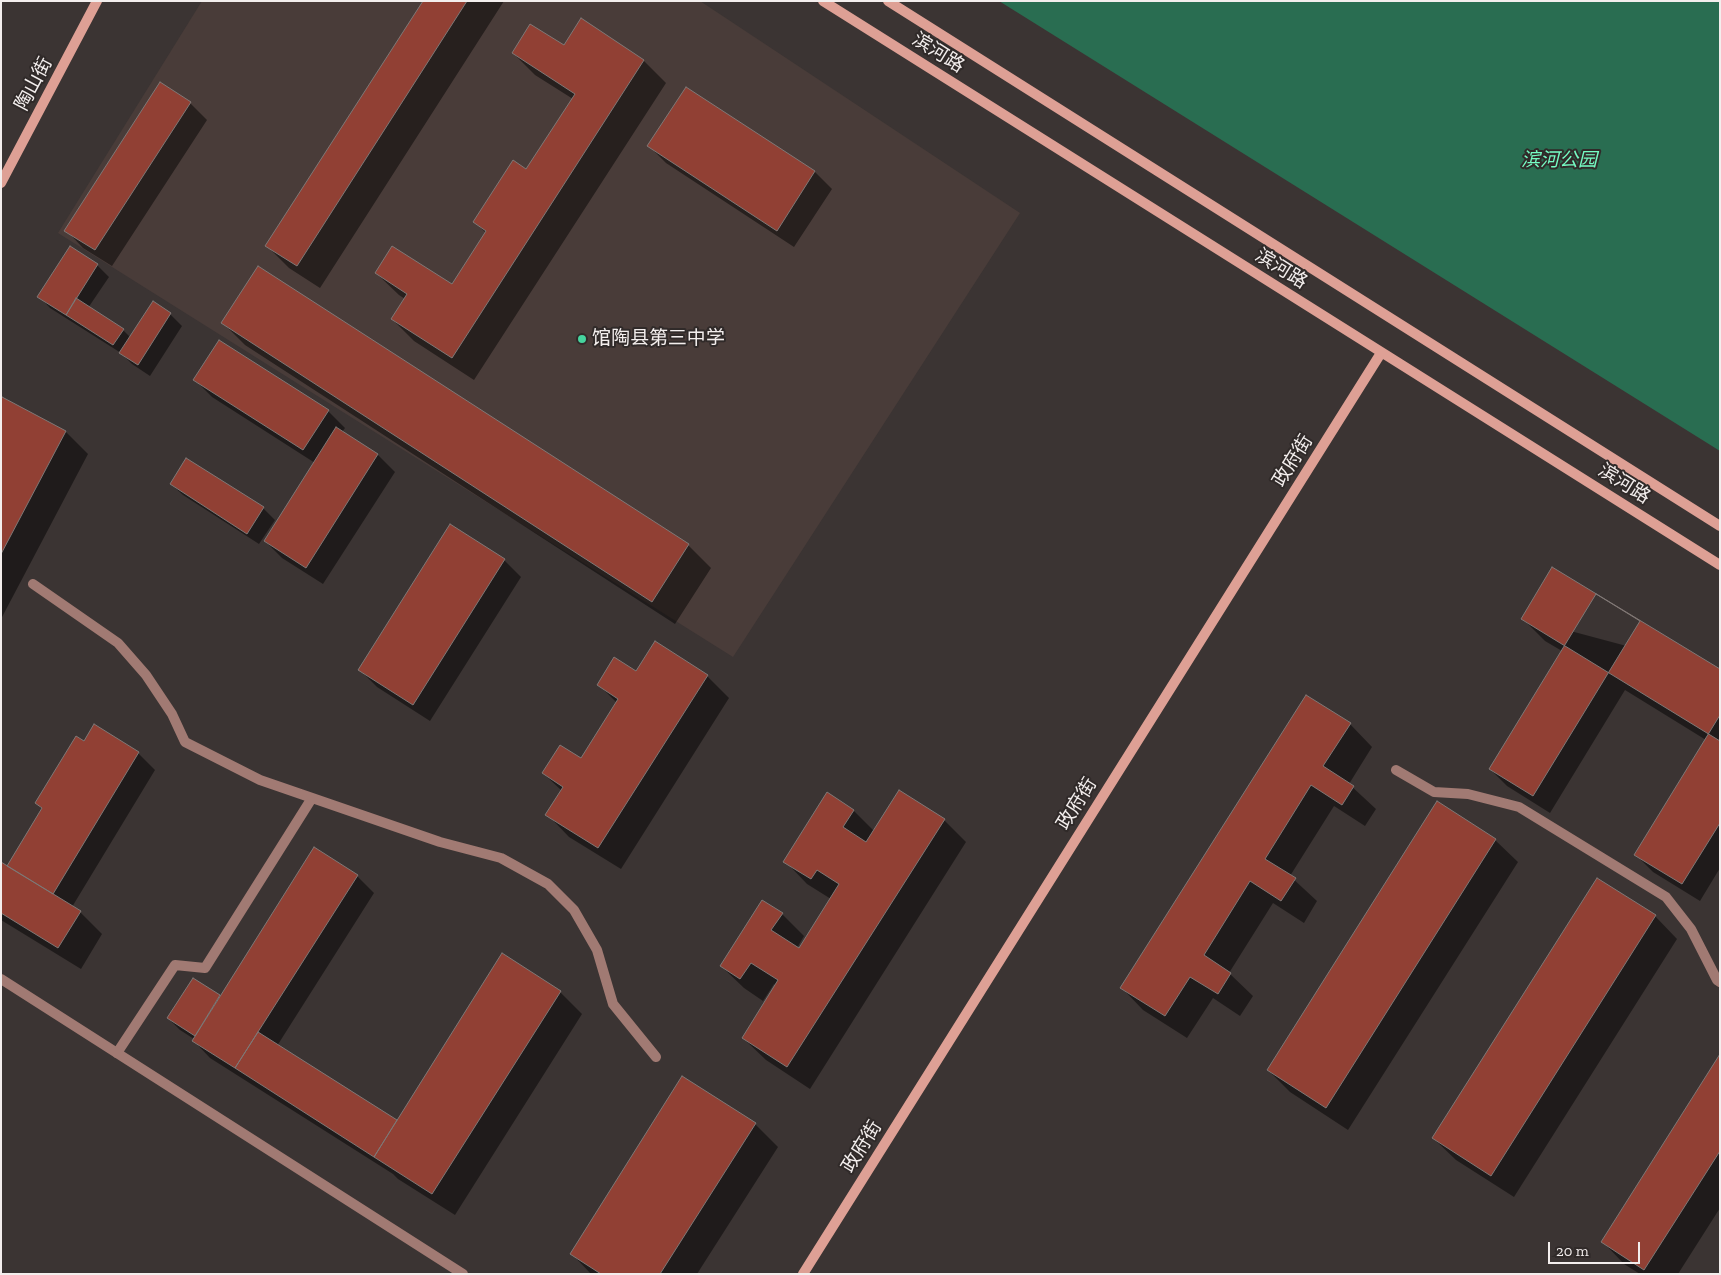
<!DOCTYPE html>
<meta charset="utf-8">
<style>
body{margin:0}
#map{position:relative;width:1721px;height:1275px;overflow:hidden;background:#3b3433;font-family:"Zilla Slab",serif}
canvas{display:block}
.frame{position:absolute;inset:0;border:2px solid #f3eeed;pointer-events:none}
.scale{position:absolute;left:1548px;top:1242px;width:92px;height:22px;box-sizing:border-box;border:2px solid #f3eeed;border-top:0;padding-left:6px;font-size:15px;line-height:18px;white-space:nowrap;color:#f3eeed;-webkit-text-stroke:4px #302a29;paint-order:stroke}
</style>
<div id="map">
<canvas width="1721" height="1275"></canvas>
<div class="frame"></div>
<div class="scale">20 m</div>
</div>
<script>
const ctx = document.querySelector('canvas').getContext('2d');
ctx.lineJoin = 'round';
function fillPath(path, color) { ctx.fillStyle = color; ctx.fill(path, 'evenodd'); }
const toPath = rows => new Path2D(rows.map(r => 'M' + r).join(''));
function stroke(path, color, width, dash) { ctx.strokeStyle = color; ctx.lineWidth = width; ctx.lineCap = dash ? 'butt' : 'round'; ctx.setLineDash(dash || []); ctx.stroke(path); }
function label(font, color, halo, rows, align = 'center') {
  ctx.font = font + ' "Zilla Slab","Noto Sans SC",serif'; ctx.lineWidth = 4; ctx.setLineDash([]); ctx.textBaseline = 'middle'; ctx.strokeStyle = halo; ctx.fillStyle = color; for (const [text, x, y, turn = 0] of rows) {
    ctx.save(); ctx.translate(x, y); ctx.rotate((+turn || 0) * Math.PI / 180); ctx.textAlign = isNaN(turn) ? turn : align; if (halo) ctx.strokeText(text, 0, 0); ctx.fillText(text, 0, 0); ctx.restore();
  }
}
fillPath(toPath([
 [202,1,700,1,1020,213,733,657,58,233]
]), '#493c39');
fillPath(toPath([
 [999,1,1720,1,1720,451]
]), '#296d51');
fillPath(toPath([
 [424,1,504,1,320,288,289,268,267,246],
 [582,20,644,61,666,83,474,380,414,341,392,319,405,299,399,295,376,273,452,286,486,233,475,222,526,171,573,99,535,75,513,53,564,47],
 [686,89,815,172,832,189,794,247,666,163,649,146],
 [190,103,207,120,112,266,83,248,66,230],
 [70,248,97,265,109,277,88,308,123,330,131,338,153,303,170,314,182,326,150,376,132,364,121,353,50,308,39,296],
 [259,268,688,545,711,568,675,624,245,345,223,323],
 [195,380,328,411,345,428,342,432,378,455,395,472,323,584,282,558,265,541,315,463,212,397],
 [3,399,66,432,88,454,1,619,1,402],
 [187,460,263,508,275,520,259,544,183,495,171,484],
 [504,560,521,577,430,721,377,687,360,670],
 [1522,618,1720,671,1720,868,1700,901,1653,872,1636,855,1706,740,1625,690,1550,813,1507,786,1490,769,1562,651,1545,641],
 [636,673,707,676,729,698,621,869,569,837,547,814,562,791,543,773,581,760,617,703,599,685],
 [1350,724,1372,747,1349,784,1376,809,1365,826,1334,806,1290,876,1317,901,1304,923,1273,903,1229,973,1253,996,1240,1016,1213,998,1187,1038,1143,1010,1121,987],
 [84,742,138,753,155,770,72,907,80,912,102,934,81,969,1,920,1,864,8,867,43,810,36,803],
 [854,811,874,831,944,820,966,842,810,1089,766,1060,743,1038,776,986,774,984,763,1001,744,988,721,966,782,914,804,936,797,948,799,949,831,899,807,884,785,861],
 [1495,840,1518,862,1348,1130,1290,1092,1268,1070],
 [357,876,374,893,277,1046,397,1122,560,992,582,1014,455,1215,398,1179,393,1174,210,1058,193,1040,194,1039,180,1030,168,1018,193,979,221,997],
 [1655,916,1677,939,1514,1197,1456,1160,1433,1138],
 [1720,1056,1720,1208,1678,1274,1640,1274,1624,1264,1602,1241],
 [683,1078,755,1124,778,1147,697,1274,591,1274,572,1254]
]), '#0007');
const building = toPath([
 [423,1,467,1,297,266,265,246,423,1],
 [581,18,644,60,452,358,391,319,407,294,375,273,392,246,452,284,486,231,473,222,513,160,526,169,575,94,512,53,530,24,564,45,581,18],
 [160,82,191,102,95,250,64,231,160,82],
 [686,87,815,171,777,231,647,146,686,87],
 [70,246,98,264,66,315,37,297,70,246],
 [258,266,689,544,652,602,221,323,258,266],
 [76,298,124,329,113,345,66,315,76,298],
 [153,301,171,313,138,365,119,353,153,301],
 [219,340,329,410,303,450,193,380,219,340],
 [2,397,66,431,1,554,1,399,2,397],
 [336,427,378,454,306,568,264,541,336,427],
 [186,458,264,507,247,534,170,484,186,458],
 [450,524,505,559,413,705,358,670,450,524],
 [1552,567,1720,669,1720,741,1521,619,1552,567],
 [1596,594,1640,621,1533,796,1489,769,1596,594],
 [655,641,708,675,598,848,545,815,563,787,542,773,560,745,581,758,618,699,597,685,614,657,636,671,655,641],
 [1306,695,1351,723,1323,766,1354,786,1342,805,1311,785,1265,859,1296,878,1281,901,1250,881,1204,955,1231,973,1218,994,1190,977,1165,1016,1120,988,1306,695],
 [1720,715,1720,823,1682,884,1634,855,1720,715],
 [94,724,139,752,53,894,7,866,42,808,35,803,76,736,84,741,94,724],
 [899,790,945,819,787,1067,742,1038,778,980,751,963,740,979,720,966,762,900,783,913,771,930,799,948,839,884,817,870,811,879,783,862,827,792,854,810,843,827,866,842,899,790],
 [1437,801,1496,839,1326,1108,1267,1070,1437,801],
 [314,847,358,875,235,1068,192,1041,314,847],
 [1,862,81,911,58,948,1,913,1,862],
 [1597,878,1656,915,1491,1176,1432,1138,1597,878],
 [502,953,561,991,432,1194,374,1157,502,953],
 [193,978,220,995,195,1036,167,1018,193,978],
 [258,1032,397,1120,374,1157,235,1068,258,1032],
 [1720,1054,1720,1151,1644,1270,1601,1242,1720,1054],
 [682,1076,756,1123,660,1274,601,1274,570,1254,682,1076]
]);
fillPath(building, '#914034');
stroke(building, '#7f7876', 1);
stroke(toPath([
 [33,584,118,643,146,675,172,714,185,742,260,780,440,842,501,858,548,884,574,910,597,950,613,1004,656,1057],
 [1396,770,1434,792,1468,794,1519,807,1666,897,1691,929,1717,980,1720,982],
 [117,1053,175,965,205,968,312,798]
]), '#a17a73', 10);
stroke(toPath([
 [1,979,463,1274]
]), '#a17a73', 10);
stroke(toPath([
 [823,1,1720,565],
 [888,1,1720,526],
 [1,183,97,1],
 [803,1274,1381,353]
]), '#dea095', 10);
for (const [x, y, r, color] of [
 [582,339,5,"#46d49e"]
]) { const dot = new Path2D(); dot.arc(x, y, r, 0, 2 * Math.PI); ctx.fillStyle = color; ctx.fill(dot); stroke(dot, '#302a29', 2); }
label('19px', '#f3eeed', '#302a29', [
 ["滨河路",938,53,32],
 ["陶山街",34,84,-62],
 ["滨河路",1281,269,32],
 ["政府街",1293,461,-58],
 ["滨河路",1624,484,32],
 ["政府街",1077,804,-58],
 ["政府街",862,1147,-58]
]);
label('italic 19px', '#75fbc3', '#302a29', [
 ["滨河公园",1559,161]
]);
label('19px', '#f3eeed', '#302a29', [
 ["馆陶县第三中学",592,339]
], 'left');
</script>
